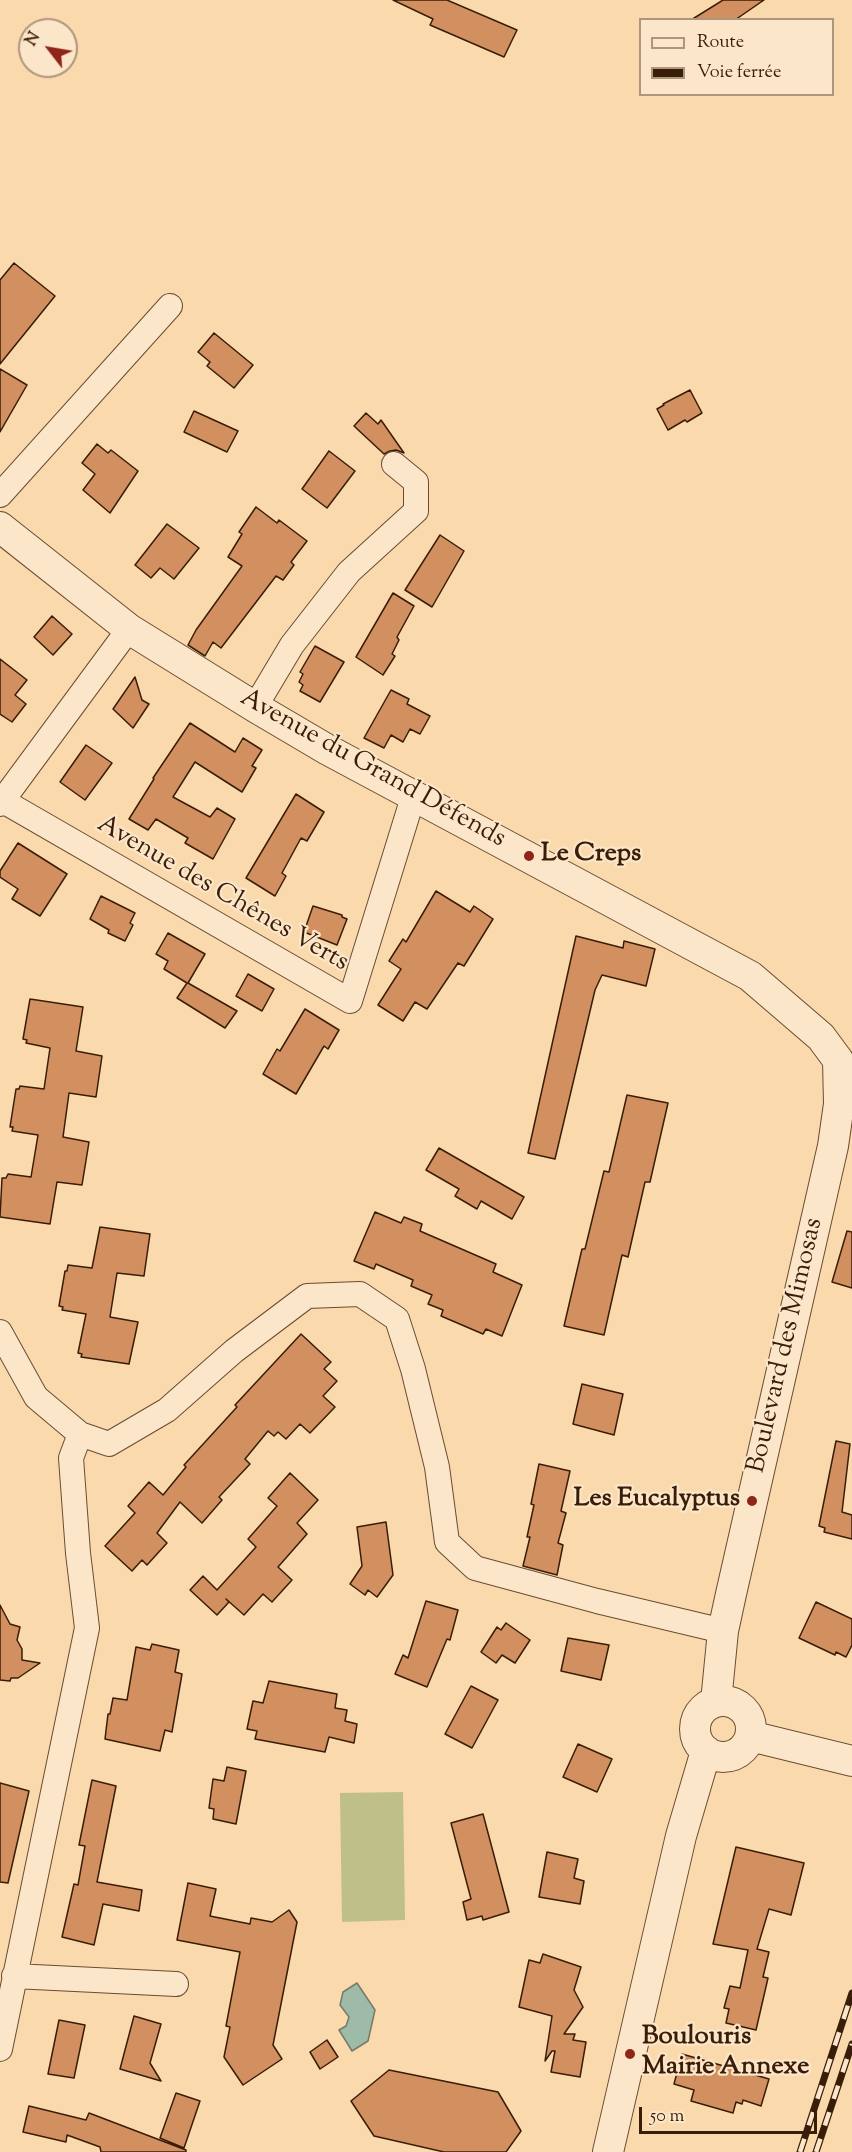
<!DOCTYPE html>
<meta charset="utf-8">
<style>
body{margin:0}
#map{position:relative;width:852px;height:2152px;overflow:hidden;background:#fad9ac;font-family:"Sorts Mill Goudy",serif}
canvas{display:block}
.legend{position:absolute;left:639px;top:18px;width:195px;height:78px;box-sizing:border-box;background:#fce6c9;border:2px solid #ae967c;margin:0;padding:8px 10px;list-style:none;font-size:18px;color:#391d09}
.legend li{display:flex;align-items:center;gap:12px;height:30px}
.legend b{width:30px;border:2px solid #ae967c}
.north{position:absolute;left:18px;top:18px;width:60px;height:60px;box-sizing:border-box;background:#fce6c9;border:2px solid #ae967c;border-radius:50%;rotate:301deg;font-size:16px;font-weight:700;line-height:24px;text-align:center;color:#391d09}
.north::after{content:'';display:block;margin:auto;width:21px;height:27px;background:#8f2418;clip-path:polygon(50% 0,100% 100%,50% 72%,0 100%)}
.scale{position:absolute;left:639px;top:2107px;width:178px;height:27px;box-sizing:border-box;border:3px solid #391d09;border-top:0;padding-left:8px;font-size:18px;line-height:21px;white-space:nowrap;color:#391d09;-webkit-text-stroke:4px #fce6c9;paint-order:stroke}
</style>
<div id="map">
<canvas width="852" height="2152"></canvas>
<ul class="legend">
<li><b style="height:8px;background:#fce6c9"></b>Route</li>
<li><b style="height:8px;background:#391d09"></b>Voie ferrée</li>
</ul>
<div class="north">N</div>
<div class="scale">50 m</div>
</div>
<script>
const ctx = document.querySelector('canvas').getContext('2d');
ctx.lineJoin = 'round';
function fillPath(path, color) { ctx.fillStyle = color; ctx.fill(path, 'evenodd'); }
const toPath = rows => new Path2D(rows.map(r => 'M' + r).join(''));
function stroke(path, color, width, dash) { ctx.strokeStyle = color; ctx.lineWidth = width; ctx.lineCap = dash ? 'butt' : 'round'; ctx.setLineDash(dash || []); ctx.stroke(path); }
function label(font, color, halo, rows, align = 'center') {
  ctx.font = font + ' "Sorts Mill Goudy",serif'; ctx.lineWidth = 4.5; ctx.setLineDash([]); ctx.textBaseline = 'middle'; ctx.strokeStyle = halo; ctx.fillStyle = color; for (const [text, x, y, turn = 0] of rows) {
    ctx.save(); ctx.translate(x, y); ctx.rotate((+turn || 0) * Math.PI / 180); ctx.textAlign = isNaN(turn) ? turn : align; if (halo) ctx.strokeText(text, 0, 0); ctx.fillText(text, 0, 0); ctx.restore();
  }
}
fillPath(toPath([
 [403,1792,405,1920,342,1922,340,1793]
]), '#bebf89');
const water = toPath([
 [357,1983,375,2010,368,2041,352,2051,339,2030,346,2026,349,2017,340,2005,343,1992,357,1983]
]);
fillPath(water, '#9ebaa9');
stroke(water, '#767b69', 1.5);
const building = toPath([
 [393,0,447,0,517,30,504,57,430,25,433,19,393,0],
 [723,0,764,0,735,20,691,20,723,0],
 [14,263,55,296,0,364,0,280,14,263],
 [214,333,253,365,234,388,207,366,210,362,198,352,214,333],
 [0,369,27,385,0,432,0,369],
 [690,390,702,413,687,422,685,420,668,430,657,409,664,405,663,404,690,390],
 [194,411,238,431,227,452,184,432,194,411],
 [366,413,378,424,381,420,404,453,396,450,390,451,384,454,354,426,366,413],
 [97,444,108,453,111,450,138,471,110,513,83,490,95,474,82,463,97,444],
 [329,451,355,471,327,508,302,489,329,451],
 [256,507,277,523,279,520,307,541,291,562,294,565,283,580,276,576,221,648,213,642,205,656,188,645,196,630,242,566,228,557,242,534,239,532,256,507],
 [167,524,199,548,174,579,160,568,151,578,135,565,167,524],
 [440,535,464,551,432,607,405,590,440,535],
 [393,593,414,606,397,637,399,640,392,654,395,656,383,675,356,657,393,593],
 [52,616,72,634,53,655,34,637,52,616],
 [315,646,344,662,320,702,300,691,303,685,299,682,303,674,300,672,315,646],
 [0,659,27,680,15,695,26,704,12,722,0,714,0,659],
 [135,677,142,700,149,704,133,728,113,709,135,677],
 [391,690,409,699,407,704,430,716,420,734,410,729,403,742,391,735,384,748,364,738,391,690],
 [190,723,235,752,243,738,262,750,252,766,256,768,242,792,195,762,173,797,210,817,217,808,235,819,213,859,185,843,188,838,156,819,148,830,129,819,154,779,153,778,190,723],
 [86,745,112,763,85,800,60,782,86,745],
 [296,794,324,812,307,841,301,838,282,873,286,876,275,896,246,878,296,794],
 [18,843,67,874,40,916,12,899,18,889,0,877,0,871,18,843],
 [436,891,470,912,474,906,493,919,464,966,458,963,427,1009,415,1002,403,1021,378,1005,401,969,389,961,403,939,406,942,436,891],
 [101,896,135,913,130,923,133,925,125,941,108,933,109,930,90,919,101,896],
 [313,906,342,915,342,917,347,919,337,945,304,932,313,906],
 [168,933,205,954,188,983,237,1011,225,1028,177,998,187,983,164,969,168,961,156,954,168,933],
 [576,936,623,948,624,941,655,949,646,986,602,975,595,990,555,1159,528,1153,576,936],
 [248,974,274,989,262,1011,236,996,248,974],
 [30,999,83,1007,76,1051,102,1056,96,1097,69,1093,63,1137,89,1142,82,1185,57,1182,50,1224,0,1217,2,1178,6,1178,8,1174,31,1177,38,1135,12,1131,13,1127,10,1127,16,1089,19,1089,20,1086,44,1089,50,1048,26,1043,27,1040,23,1039,30,999],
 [305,1009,339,1030,328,1049,324,1046,296,1094,263,1074,277,1049,280,1051,305,1009],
 [627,1095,668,1103,650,1182,645,1182,628,1257,622,1255,604,1335,564,1326,582,1249,585,1249,604,1171,609,1172,627,1095],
 [439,1148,524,1197,512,1219,481,1201,477,1209,455,1196,459,1189,426,1170,439,1148],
 [375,1212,401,1223,404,1217,422,1224,420,1231,496,1264,493,1272,522,1285,502,1336,486,1329,483,1334,441,1316,443,1310,428,1304,432,1295,411,1286,413,1280,376,1264,374,1269,354,1261,375,1212],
 [100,1227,150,1234,144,1276,117,1273,110,1317,138,1322,129,1364,81,1357,82,1354,78,1353,86,1314,62,1310,63,1307,59,1306,65,1271,67,1271,68,1265,92,1268,100,1227],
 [847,1231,852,1232,852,1288,832,1282,847,1231],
 [301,1334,331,1362,324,1369,337,1381,323,1396,335,1407,310,1433,300,1424,286,1439,278,1432,274,1436,268,1431,245,1459,250,1464,219,1497,222,1500,202,1523,180,1502,157,1533,167,1543,147,1565,142,1560,132,1571,105,1546,135,1513,128,1506,149,1482,163,1495,186,1467,184,1465,237,1407,235,1405,301,1334],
 [582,1384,623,1394,614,1435,573,1424,582,1384],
 [836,1441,850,1444,842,1512,852,1515,852,1539,824,1532,825,1528,819,1526,836,1441],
 [539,1464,570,1471,561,1511,566,1513,558,1543,563,1545,557,1575,523,1566,530,1537,527,1537,534,1505,531,1504,539,1464],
 [290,1473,318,1500,297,1523,307,1534,278,1567,292,1580,272,1602,263,1594,244,1615,226,1599,229,1602,217,1615,190,1590,203,1576,217,1590,256,1547,248,1539,277,1506,268,1498,290,1473],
 [386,1522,393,1575,377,1597,368,1590,365,1595,350,1584,362,1566,357,1527,386,1522],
 [426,1601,458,1610,450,1640,447,1639,427,1687,395,1674,403,1655,408,1658,426,1601],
 [816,1602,852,1619,852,1645,846,1657,836,1652,835,1655,799,1638,816,1602],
 [0,1605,10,1624,20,1627,17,1640,22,1649,22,1660,40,1663,18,1678,11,1678,10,1681,0,1680,0,1605],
 [506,1623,530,1640,515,1663,502,1655,496,1663,481,1652,497,1627,501,1630,506,1623],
 [568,1638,609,1645,601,1680,561,1671,568,1638],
 [152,1644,179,1650,175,1672,182,1674,172,1732,165,1730,160,1751,105,1739,108,1714,110,1714,113,1698,127,1700,136,1647,150,1650,152,1644],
 [269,1681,337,1694,335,1708,347,1710,345,1721,357,1724,354,1743,329,1737,325,1752,255,1739,257,1731,247,1729,253,1701,263,1703,269,1681],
 [471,1686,498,1700,472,1748,445,1734,471,1686],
 [578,1744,612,1759,597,1792,563,1777,578,1744],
 [227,1767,246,1771,236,1824,213,1819,214,1809,209,1808,213,1779,224,1781,227,1767],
 [92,1780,116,1786,97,1882,142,1890,139,1911,103,1904,94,1945,62,1937,74,1884,78,1885,85,1846,79,1845,92,1780],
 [0,1783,29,1791,8,1883,0,1882,0,1783],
 [483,1814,509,1912,483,1920,482,1916,467,1920,463,1902,471,1899,451,1823,483,1814],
 [736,1847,804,1863,791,1915,769,1909,757,1949,769,1952,763,1977,768,1978,756,2030,726,2023,729,2009,724,2008,730,1986,740,1988,748,1950,713,1944,736,1847],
 [547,1852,578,1859,574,1878,584,1881,580,1904,539,1897,547,1852],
 [188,1883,216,1889,210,1916,250,1924,251,1918,272,1922,289,1910,297,1922,273,2045,282,2059,243,2085,224,2057,230,2027,226,2026,240,1952,177,1940,188,1883],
 [543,1954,581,1967,574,1990,583,2007,564,2034,575,2034,573,2040,586,2042,580,2077,551,2072,555,2051,552,2051,545,2061,552,2016,519,2007,529,1960,540,1963,543,1954],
 [134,2016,161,2024,150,2063,161,2081,120,2069,134,2016],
 [59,2020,85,2025,74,2078,48,2074,59,2020],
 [327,2040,338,2057,320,2069,310,2052,327,2040],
 [682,2054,769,2079,761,2106,743,2100,742,2104,736,2102,733,2113,691,2101,694,2090,674,2084,682,2054],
 [389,2070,498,2092,521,2131,506,2152,444,2152,374,2136,351,2101,389,2070],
 [176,2093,200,2101,184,2148,160,2138,176,2093],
 [29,2106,86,2120,89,2113,186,2150,186,2152,101,2152,100,2147,67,2135,66,2142,23,2132,29,2106]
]);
fillPath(building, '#d29061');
stroke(building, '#391d09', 1.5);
const minor = toPath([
 [0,495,170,306],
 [255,707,292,645,349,572,416,511,416,482,394,464],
 [3,801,350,1001,414,794],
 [0,804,129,629],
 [0,1332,36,1397,80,1434,109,1444,167,1410,234,1351,307,1296,360,1294,397,1319,413,1369,437,1467,447,1542,475,1568,597,1601,723,1631],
 [14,1976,176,1984],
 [0,2049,87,1628,78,1553,71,1458,80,1434]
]);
const tertiary = toPath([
 [0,527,129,629,255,707,328,750,750,976,821,1037,838,1060,839,1104,833,1146,731,1594,723,1631,716,1702],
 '695 1729a28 28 0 1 1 56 0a28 28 0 1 1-56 0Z',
 [750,1736,852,1761],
 [608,2152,681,1836,706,1751]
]);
stroke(minor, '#694c32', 26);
stroke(tertiary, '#694c32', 32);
stroke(minor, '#fce6c9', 24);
stroke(tertiary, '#fce6c9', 30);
const rail = toPath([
 [800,2152,852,1993],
 [816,2152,852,2044]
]);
stroke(rail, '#391d09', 7);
stroke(rail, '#fce6c9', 4.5, [14]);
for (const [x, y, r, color] of [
 [529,856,6,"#8f2418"],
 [752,1501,6,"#8f2418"],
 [630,2054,6,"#8f2418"]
]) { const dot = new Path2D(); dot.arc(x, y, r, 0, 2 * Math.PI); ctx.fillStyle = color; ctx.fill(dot); stroke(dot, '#fce6c9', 2); }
label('26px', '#391d09', '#fce6c9', [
 ["Avenue du Grand Défends",372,770,29],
 ["Avenue des Chênes Verts",222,895,30],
 ["Boulevard des Mimosas",787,1346,-77]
]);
label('bold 26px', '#391d09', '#fce6c9', [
 ["Le Creps",541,856],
 ["Les Eucalyptus",740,1501,"right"],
 ["Boulouris",642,2039],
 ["Mairie Annexe",642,2069]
], 'left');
</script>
